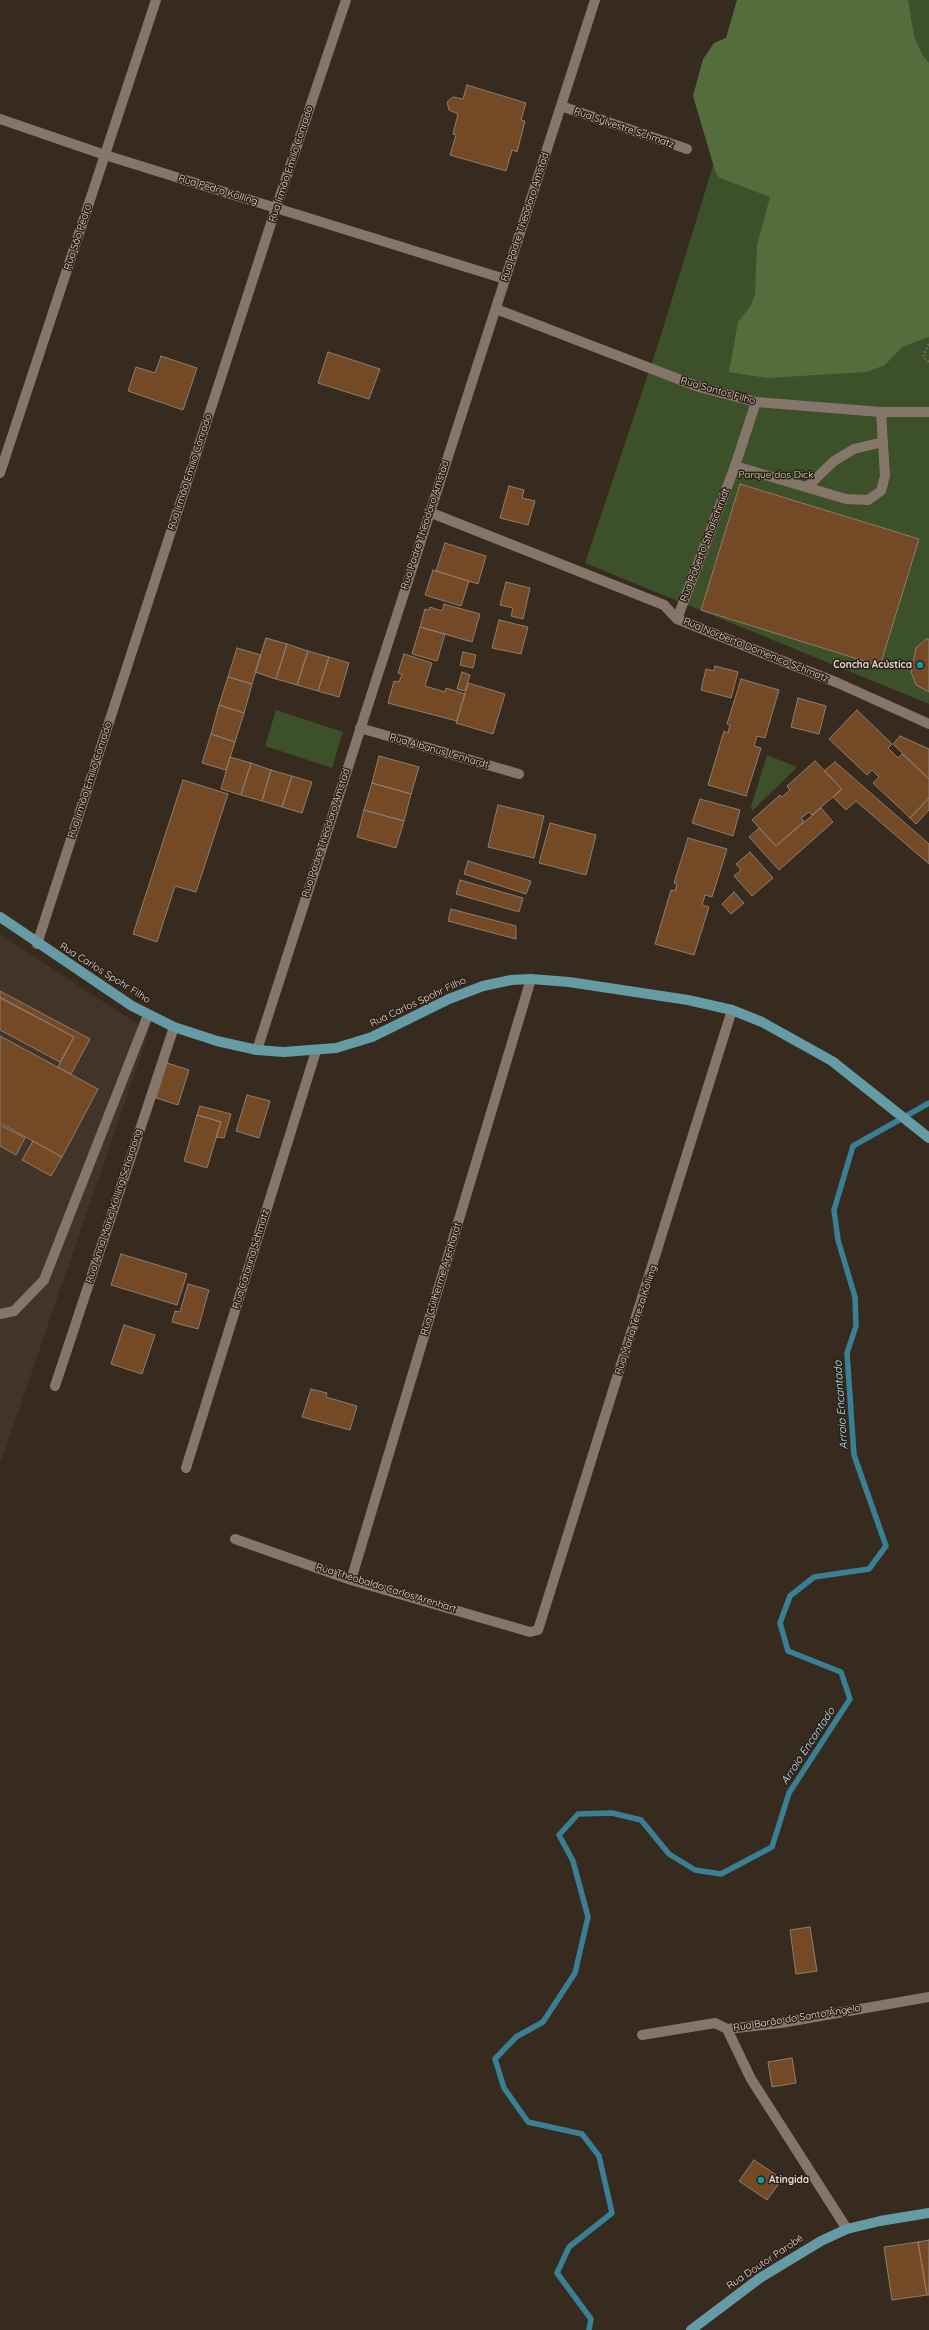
<!DOCTYPE html>
<meta charset="utf-8">
<style>
body{margin:0}
canvas{display:block;background:#372a1f}
</style>
<canvas width="929" height="2330"></canvas>
<script>
const ctx = document.querySelector('canvas').getContext('2d');
ctx.lineJoin = 'round';
function fillPath(path, color) { ctx.fillStyle = color; ctx.fill(path, 'evenodd'); }
const toPath = rows => new Path2D(rows.map(r => 'M' + r).join(''));
function stroke(path, color, width, dash) { ctx.strokeStyle = color; ctx.lineWidth = width; ctx.lineCap = dash ? 'butt' : 'round'; ctx.setLineDash(dash || []); ctx.stroke(path); }
function label(font, color, halo, rows, align = 'center') {
  ctx.font = font + ' Quicksand,sans-serif'; ctx.lineWidth = 3; ctx.setLineDash([]); ctx.textBaseline = 'middle'; ctx.strokeStyle = halo; ctx.fillStyle = color; for (const [text, x, y, turn = 0] of rows) {
    ctx.save(); ctx.translate(x, y); ctx.rotate((+turn || 0) * Math.PI / 180); ctx.textAlign = isNaN(turn) ? turn : align; if (halo) ctx.strokeText(text, 0, 0); ctx.fillText(text, 0, 0); ctx.restore();
  }
}
fillPath(toPath([
 [0,934,149,1032,0,1464]
]), '#423528');
fillPath(toPath([
 [764,0,929,0,929,704,585,563,660,338],
 [276,710,343,732,332,768,265,746],
 [767,755,797,767,752,811,751,807]
]), '#3c5029');
fillPath(toPath([
 [737,0,908,0,914,36,922,54,929,63,929,337,902,347,885,365,867,372,767,378,729,372,738,322,750,307,755,295,757,245,770,197,720,178,716,174,693,96,703,59,714,43,726,38]
]), '#546d3d');
stroke(toPath([
 [589,2330,591,2319,557,2273,569,2247,612,2213,599,2156,582,2134,528,2122,504,2088,495,2059,516,2037,543,2022,575,1973,588,1917,573,1861,559,1835,578,1814,612,1813,641,1820,669,1854,695,1870,721,1874,772,1847,789,1793,850,1699,841,1672,788,1651,780,1623,790,1596,814,1577,869,1569,886,1546,854,1455,847,1353,856,1326,855,1297,838,1240,834,1210,853,1146,929,1103]
]), '#398094', 5.5);
const building = toPath([
 [467,85,526,103,521,120,525,121,517,152,512,150,506,171,450,155,456,135,453,134,458,114,449,110,447,102,453,97,463,99,467,85],
 [328,352,380,369,369,399,318,383,328,352],
 [161,356,197,368,183,410,128,391,136,367,155,373,161,356],
 [740,484,919,539,880,666,701,610,740,484],
 [509,486,524,490,522,498,535,501,528,525,500,518,509,486],
 [445,543,486,556,478,584,436,571,445,543],
 [433,570,469,581,461,606,425,595,433,570],
 [506,582,530,588,523,619,511,616,513,608,500,605,506,582],
 [444,604,480,614,472,642,420,627,425,609,429,610,430,607,442,611,444,604],
 [499,620,528,627,521,654,492,648,499,620],
 [420,627,445,634,437,661,412,654,420,627],
 [266,638,287,644,276,679,255,672,266,638],
 [926,639,929,639,929,692,916,685,911,672,916,648,926,639],
 [287,644,308,651,297,685,276,679,287,644],
 [237,648,261,655,252,684,228,677,237,648],
 [308,651,329,657,318,691,297,685,308,651],
 [463,652,476,655,473,668,460,665,463,652],
 [404,654,432,663,425,686,445,692,446,688,465,694,457,721,388,703,394,681,399,682,402,674,398,673,404,654],
 [329,657,349,663,339,697,318,691,329,657],
 [715,666,738,672,731,698,701,690,706,669,714,671,715,666],
 [462,672,470,675,465,691,457,689,462,672],
 [228,677,252,684,244,713,219,705,228,677],
 [741,679,779,690,765,738,757,736,754,746,761,748,746,796,708,785,724,731,728,733,730,725,727,724,741,679],
 [468,683,505,694,493,734,456,723,468,683],
 [798,698,826,706,819,734,791,727,798,698],
 [219,705,244,713,235,742,211,734,219,705],
 [857,710,892,744,888,748,898,758,902,754,929,779,929,798,910,818,873,783,879,777,872,770,867,775,829,739,857,710],
 [211,734,235,742,226,770,202,763,211,734],
 [900,736,929,749,929,779,893,744,900,736],
 [379,756,419,767,411,794,372,783,379,756],
 [230,757,251,763,241,795,221,789,230,757],
 [815,761,842,789,812,815,809,812,801,818,804,821,776,846,752,820,780,795,782,797,790,790,787,786,815,761],
 [835,762,929,844,929,864,856,801,846,810,833,797,842,789,824,771,835,762],
 [251,763,271,770,262,801,241,795,251,763],
 [271,770,292,776,282,807,262,801,271,770],
 [292,776,312,782,302,813,282,807,292,776],
 [183,780,228,794,196,892,175,886,157,942,133,934,183,780],
 [372,783,411,794,404,821,364,810,372,783],
 [929,798,929,810,916,824,910,818,929,798],
 [700,799,740,810,733,836,692,823,700,799],
 [498,805,544,816,534,858,488,847,498,805],
 [821,808,833,822,779,870,749,837,759,828,776,846,821,808],
 [364,810,404,821,396,848,357,837,364,810],
 [550,823,596,835,586,875,539,863,550,823],
 [688,838,727,849,712,897,705,895,702,905,709,907,694,955,655,944,671,890,675,891,677,884,674,883,688,838],
 [750,852,773,878,752,896,734,876,741,870,736,864,750,852],
 [468,861,531,881,526,894,464,874,468,861],
 [460,880,523,898,519,912,456,894,460,880],
 [734,892,744,903,731,914,722,904,734,892],
 [451,909,516,926,516,939,448,921,451,909],
 [0,991,90,1039,71,1074,58,1067,74,1037,0,998,0,991],
 [0,997,74,1037,60,1062,0,1030,0,997],
 [0,1036,98,1089,62,1157,0,1123,0,1036],
 [167,1063,189,1070,178,1105,156,1098,167,1063],
 [247,1095,270,1101,259,1138,236,1131,247,1095],
 [200,1106,231,1114,224,1138,216,1137,221,1122,197,1115,200,1106],
 [197,1115,221,1122,207,1168,184,1161,197,1115],
 [0,1125,25,1138,16,1155,0,1146,0,1125],
 [33,1141,62,1157,51,1176,22,1160,33,1141],
 [121,1254,187,1274,177,1305,111,1285,121,1254],
 [188,1284,209,1290,198,1329,172,1322,175,1311,180,1312,188,1284],
 [124,1325,155,1335,142,1374,111,1364,124,1325],
 [311,1389,327,1393,326,1397,357,1406,350,1430,302,1417,311,1389],
 [810,1927,817,1971,796,1974,790,1930,810,1927],
 [792,2058,796,2083,772,2087,768,2062,792,2058],
 [754,2160,782,2179,767,2200,739,2181,754,2160],
 [929,2240,929,2295,927,2295,918,2242,929,2240],
 [918,2242,927,2295,892,2300,884,2247,918,2242]
]);
fillPath(building, '#734a25');
stroke(building, '#8d7d70', 1);
stroke(toPath([
 [929,344,923,357,929,362]
]), '#70645a', 2.5, [2, 2]);
stroke(toPath([
 [561,106,687,149],
 [0,119,105,155,505,279],
 [496,309,699,387,756,402,881,412,929,412],
 [735,466,846,499,868,500,881,491,885,476,881,412],
 [0,473,156,0],
 [807,487,834,461,854,449,883,442],
 [429,512,664,605,677,619,838,683,929,724],
 [677,619,735,466,756,402],
 [360,728,519,774],
 [37,944,276,208,346,0],
 [257,1050,595,0],
 [0,1314,14,1311,44,1280,148,1015],
 [55,1386,174,1027],
 [186,1468,316,1051],
 [235,1539,351,1580,530,1632,538,1630,732,1010],
 [351,1580,531,979],
 [727,2029,751,2079,847,2229],
 [642,2035,715,2023,727,2029,781,2023,929,1997]
]), '#86766a', 10);
stroke(toPath([
 [0,917,132,1006,174,1027,217,1041,257,1050,284,1052,336,1048,372,1037,449,999,483,986,511,980,531,979,569,982,688,1000,732,1010,762,1022,832,1061,929,1138],
 [691,2330,760,2278,821,2241,847,2229,880,2221,929,2213]
]), '#649ba5', 10);
for (const [x, y, r, color] of [
 [920,665,4,"#0f9aa8"],
 [761,2180,4,"#0f9aa8"]
]) { const dot = new Path2D(); dot.arc(x, y, r, 0, 2 * Math.PI); ctx.fillStyle = color; ctx.fill(dot); stroke(dot, '#2d2016', 1.5); }
label('10px', '#e3dad3', '#2d2016', [
 ["Rua Sylvestre Schmatz",624,128,19],
 ["Rua Irmão Emílio Conrado",291,164,-72],
 ["Rua Pedro Kolling",218,190,17],
 ["Rua Padre Theodoro Amstad",525,217,-72],
 ["Rua São Pedro",78,237,-72],
 ["Rua Santos Filho",718,391,16],
 ["Rua Irmão Emílio Conrado",190,472,-72],
 ["Rua Padre Theodoro Amstad",425,525,-72],
 ["Rua Roberto Sthalschmidt",705,545,-69],
 ["Rua Norberto Domenico Schmatz",756,650,22],
 ["Rua Albanus Lenhardt",439,751,16],
 ["Rua Irmão Emílio Conrado",90,780,-72],
 ["Rua Padre Theodoro Amstad",326,833,-72],
 ["Rua Carlos Spohr Filho",105,973,32],
 ["Rua Carlos Spohr Filho",418,1002,-25],
 ["Rua Anna Maria Kolling Schardong",114,1206,-72],
 ["Rua Catarina Schmatz",251,1259,-73],
 ["Rua Guilherme Arenhardt",441,1279,-73],
 ["Rua Maria Tereza Kolling",636,1320,-72],
 ["Rua Theobaldo Carlos Arenhart",386,1588,17],
 ["Rua Barão do Santo Ângelo",797,2018,-9],
 ["Rua Doutor Parobé",765,2262,-34]
]);
label('10px', '#bfe79c', '#2d2016', [
 ["Parque dos Dick",776,475]
]);
label('bold 10px', '#e3dad3', '#2d2016', [
 ["Concha Acústica",912,665],
 ["Atingida",769,2180,"left"]
], 'right');
label('italic 11px', '#b0ebfd', '#2d2016', [
 ["Arroio Encantado",841,1405,-94],
 ["Arroio Encantado",808,1746,-57]
]);
</script>
